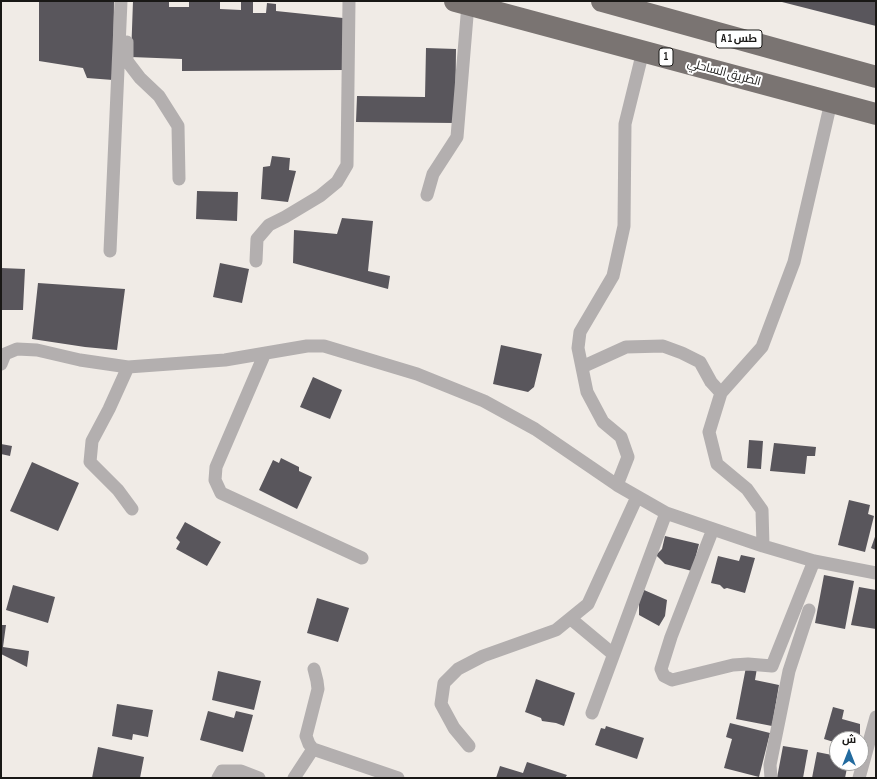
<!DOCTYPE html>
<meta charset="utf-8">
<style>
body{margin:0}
#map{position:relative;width:877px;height:779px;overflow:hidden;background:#f0ebe6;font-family:"Sofia Sans Condensed",Cairo,sans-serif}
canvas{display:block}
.frame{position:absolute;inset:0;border:2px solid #191816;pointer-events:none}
.north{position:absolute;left:829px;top:731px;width:40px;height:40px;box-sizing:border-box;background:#fff;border:1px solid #a3a3a2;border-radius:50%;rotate:0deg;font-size:11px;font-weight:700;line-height:16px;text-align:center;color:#191816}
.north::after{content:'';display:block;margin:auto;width:14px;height:18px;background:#236b9f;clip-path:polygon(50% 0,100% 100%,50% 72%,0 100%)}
</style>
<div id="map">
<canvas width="877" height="779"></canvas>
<div class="frame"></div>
<div class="north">ش</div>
</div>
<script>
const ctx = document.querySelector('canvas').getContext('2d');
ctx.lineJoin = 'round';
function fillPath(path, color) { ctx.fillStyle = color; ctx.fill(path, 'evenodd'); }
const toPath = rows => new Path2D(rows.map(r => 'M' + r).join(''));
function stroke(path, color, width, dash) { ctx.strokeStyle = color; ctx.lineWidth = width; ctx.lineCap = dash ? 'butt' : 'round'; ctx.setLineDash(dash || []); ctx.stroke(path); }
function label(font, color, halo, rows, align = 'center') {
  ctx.font = font + ' "Sofia Sans Condensed",Cairo,sans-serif'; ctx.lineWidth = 4; ctx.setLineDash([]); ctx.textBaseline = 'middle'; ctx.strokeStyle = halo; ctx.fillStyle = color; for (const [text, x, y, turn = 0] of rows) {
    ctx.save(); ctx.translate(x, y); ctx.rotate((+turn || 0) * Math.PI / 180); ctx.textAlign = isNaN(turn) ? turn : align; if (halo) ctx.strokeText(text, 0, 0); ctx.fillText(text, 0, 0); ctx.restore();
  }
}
fillPath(toPath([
 [39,1,114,1,113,80,87,78,83,68,39,61],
 [133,1,169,1,169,7,189,7,189,1,220,1,220,9,241,10,241,1,253,1,253,13,266,13,267,3,276,4,276,11,343,18,345,70,182,71,182,59,131,57],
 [782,1,876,1,876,26,782,2],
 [426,48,456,49,455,123,356,122,357,96,425,97],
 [272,156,290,158,289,170,296,171,288,202,261,199,263,167,270,166],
 [197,191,238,192,237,221,196,219],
 [342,218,373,221,368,271,390,276,388,289,293,263,294,230,337,234],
 [220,263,249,269,242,303,213,297],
 [1,268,25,269,23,310,1,310],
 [38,283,125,289,117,350,85,347,32,339],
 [501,345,542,354,534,387,528,392,493,384],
 [313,377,342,390,330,419,300,407],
 [749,440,763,441,761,469,747,468],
 [774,443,816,447,815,456,807,456,805,474,770,471],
 [1,444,12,446,10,456,1,454],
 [281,458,299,467,299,471,312,477,297,509,259,490,273,460,279,463],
 [32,462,79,483,58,531,10,511],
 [849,500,870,505,868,514,874,516,865,552,838,545],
 [185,522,221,542,207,566,176,549,180,542,176,538],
 [876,534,876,550,871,548],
 [665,536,699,544,692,571,665,564,656,555,662,549],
 [741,555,755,558,745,593,727,588,724,589,720,585,711,583,718,556,739,561],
 [824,575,854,581,845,629,815,623],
 [13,585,55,597,48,623,6,610],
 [859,587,876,590,876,629,851,625],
 [644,590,667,600,665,616,659,626,639,615,639,602],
 [317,598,349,608,338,642,307,633],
 [1,625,6,625,3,647,29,651,27,667,1,654],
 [746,667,757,668,755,680,779,685,772,726,736,719],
 [218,671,261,681,254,710,212,700],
 [536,679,575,693,564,726,556,723,542,721,541,718,525,712],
 [117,704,153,710,148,737,133,734,132,740,112,736],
 [833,707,844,710,842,719,860,724,860,739,837,739,837,743,824,739],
 [208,711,234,718,236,711,253,715,243,752,200,740],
 [730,723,770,733,759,777,724,768,732,739,726,737],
 [606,726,644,738,637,759,595,745,601,728,605,729],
 [783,746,808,750,803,778,777,778],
 [98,747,144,757,140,778,92,778],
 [817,752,837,756,837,763,848,763,845,778,812,778],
 [527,762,567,775,565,778,496,778,500,766,523,773]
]), '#59565c');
stroke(toPath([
 [127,42,127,61,140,78,159,96,178,126,179,179],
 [427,195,433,174,457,137,468,4],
 [110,251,121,1],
 [256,261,257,239,269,225,285,217,320,196,337,182,347,165,349,1],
 [265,353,216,467,215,480,221,493,362,558],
 [1,364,5,354,17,349,37,350,80,360,128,367,225,360,307,346,324,346,417,374,484,401,535,429,617,485,666,513,763,546,814,561,876,573],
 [128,367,109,409,92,441,90,462,118,490,132,509],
 [582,367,626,347,663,346,682,353,700,362,711,382,721,393],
 [617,485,628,457,621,437,603,422,587,392,578,348,580,332,613,276,624,226,625,124,643,51],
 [713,529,671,637,661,669,664,676,672,680,733,665,748,664,772,666,814,561],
 [763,546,762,510,747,489,717,464,709,432,721,393,762,347,794,262,831,102],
 [571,619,613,654],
 [314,669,317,681,318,689,306,736,309,744,313,749,398,778],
 [592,713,666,513],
 [469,746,454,728,441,704,444,683,458,669,483,656,556,630,588,604,637,497],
 [218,778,222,771,241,771,259,778],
 [294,778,313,749],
 [771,778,770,765,789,671,809,610],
 [859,778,876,717]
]), '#b3afaf', 13);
stroke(toPath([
 [455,1,876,114],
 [602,1,876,77]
]), '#7a7472', 22);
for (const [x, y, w] of [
 [739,39,46],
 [666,57,14]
]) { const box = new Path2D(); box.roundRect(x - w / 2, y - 9, w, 18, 3); ctx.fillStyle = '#fff'; ctx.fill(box); stroke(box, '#191816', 1); }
label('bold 11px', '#191816', null, [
 ["A 1 طس",739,39],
 ["1",666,57]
]);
label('12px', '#191816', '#fff', [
 ["الطريق الساحلي",724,73,15]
]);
</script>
